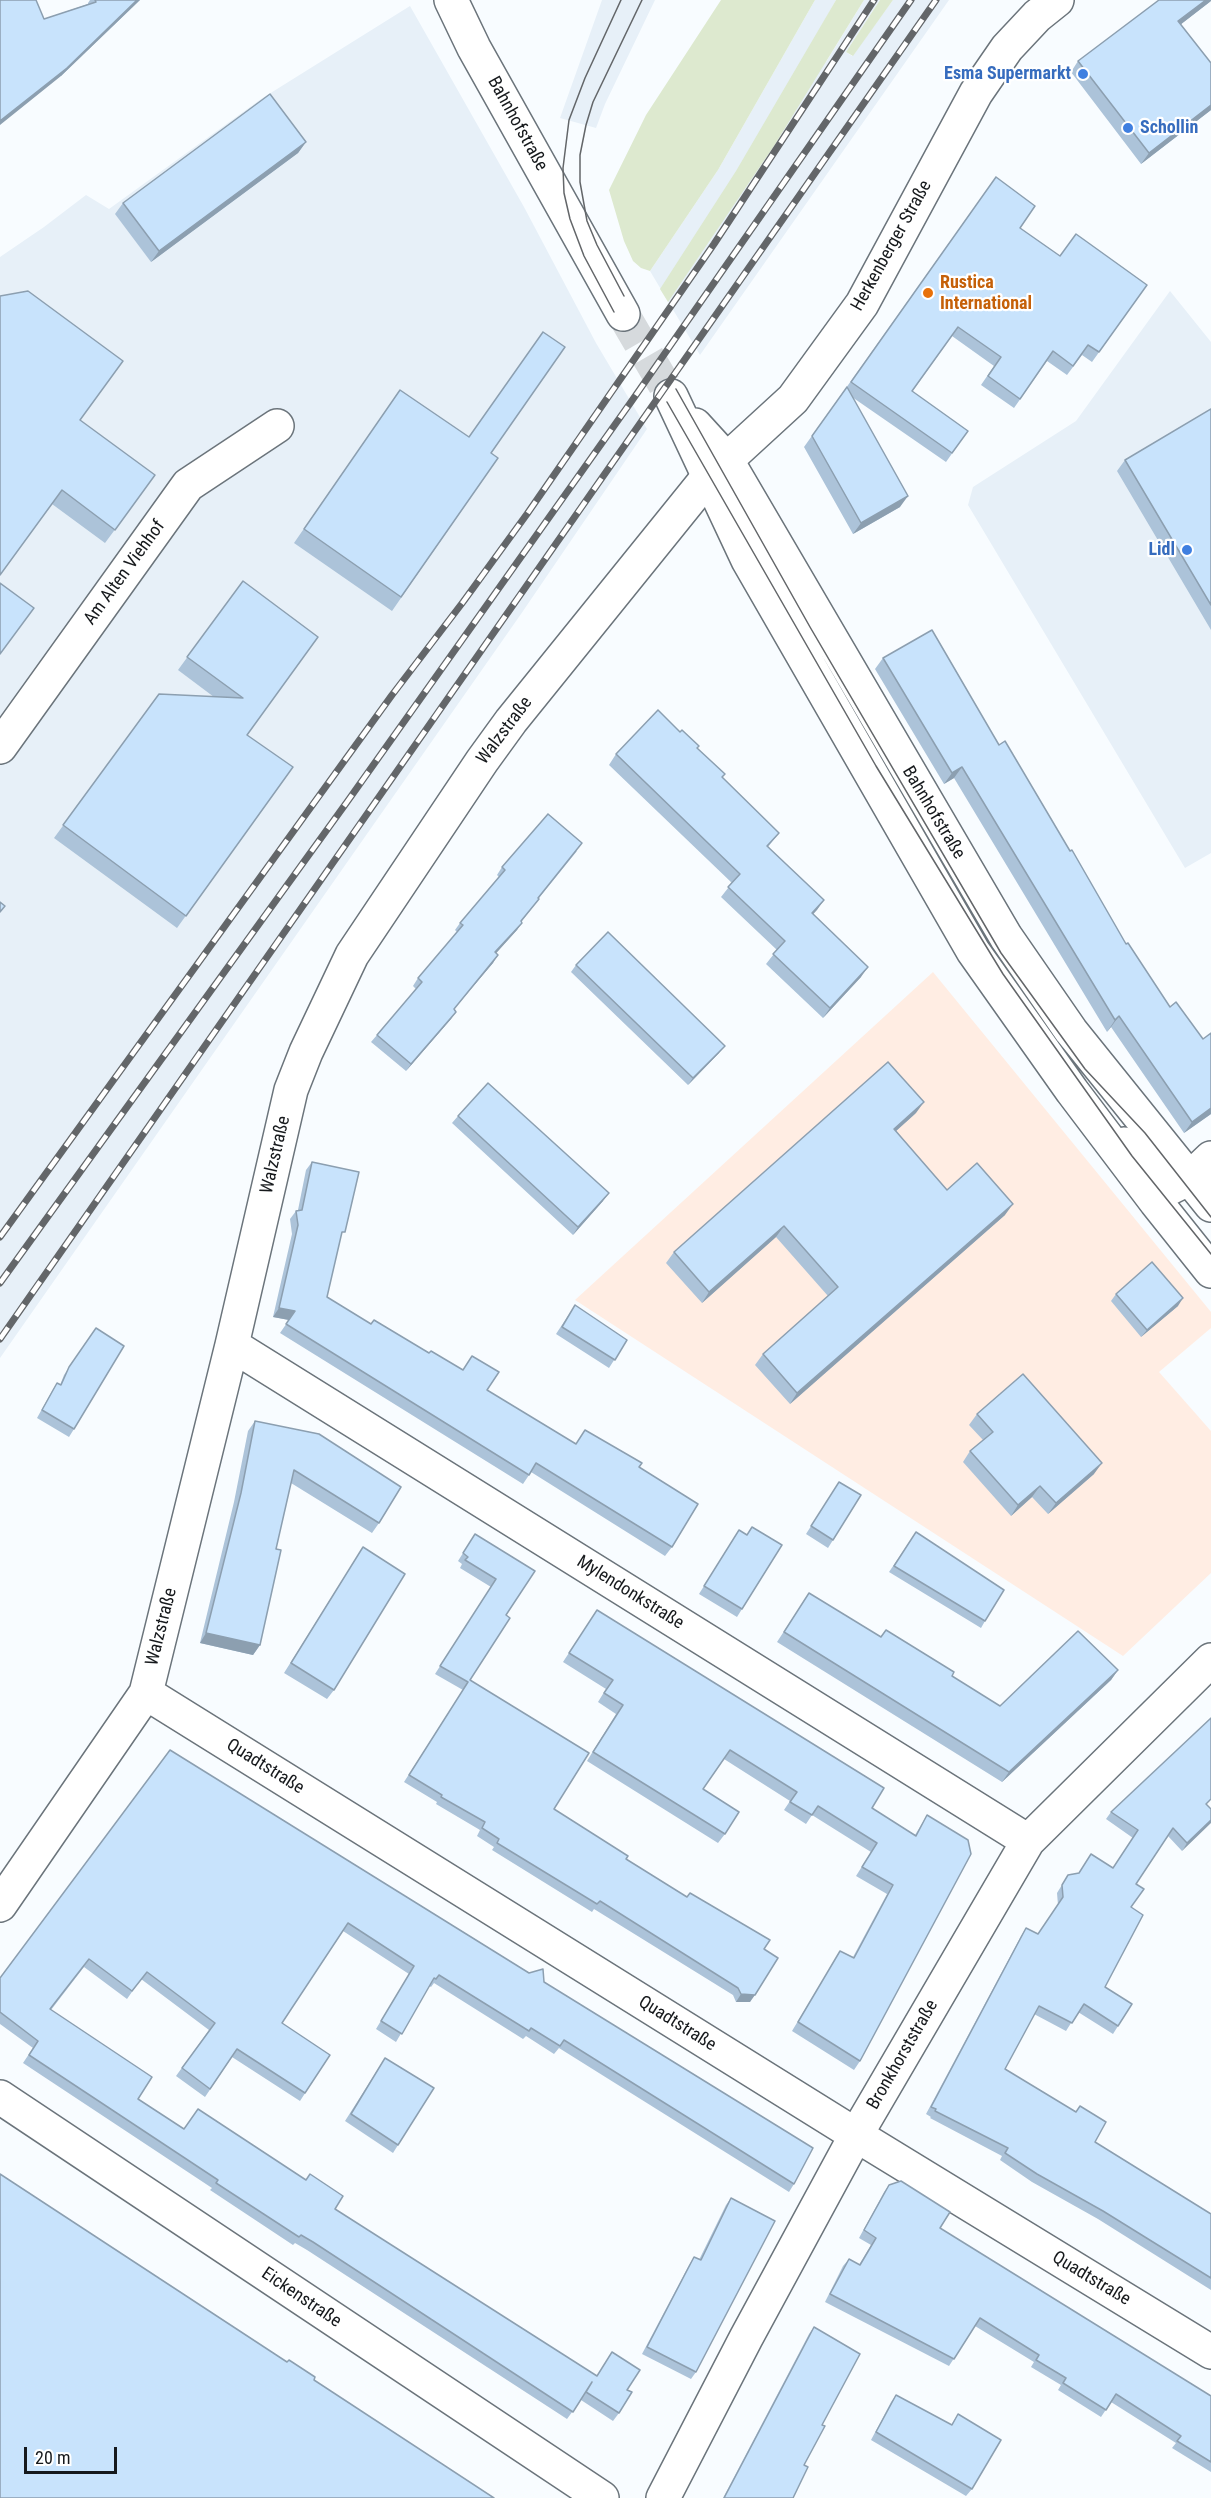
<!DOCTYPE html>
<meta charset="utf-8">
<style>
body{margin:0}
#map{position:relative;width:1211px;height:2498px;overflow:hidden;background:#f8fcff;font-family:"Roboto Condensed",sans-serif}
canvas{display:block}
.scale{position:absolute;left:24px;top:2447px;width:93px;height:27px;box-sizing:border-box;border:3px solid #16191c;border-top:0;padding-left:8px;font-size:18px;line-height:21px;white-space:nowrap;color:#16191c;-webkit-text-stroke:4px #fff;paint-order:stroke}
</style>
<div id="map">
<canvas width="1211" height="2498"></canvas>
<div class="scale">20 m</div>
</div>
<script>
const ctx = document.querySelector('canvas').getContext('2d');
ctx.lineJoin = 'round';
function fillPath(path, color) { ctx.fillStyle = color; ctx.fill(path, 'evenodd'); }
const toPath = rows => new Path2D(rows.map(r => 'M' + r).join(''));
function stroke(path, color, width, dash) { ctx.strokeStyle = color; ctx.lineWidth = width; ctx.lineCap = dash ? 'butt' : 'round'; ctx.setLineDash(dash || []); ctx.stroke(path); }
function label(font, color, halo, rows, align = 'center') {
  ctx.font = font + ' "Roboto Condensed",sans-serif'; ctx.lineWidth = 4.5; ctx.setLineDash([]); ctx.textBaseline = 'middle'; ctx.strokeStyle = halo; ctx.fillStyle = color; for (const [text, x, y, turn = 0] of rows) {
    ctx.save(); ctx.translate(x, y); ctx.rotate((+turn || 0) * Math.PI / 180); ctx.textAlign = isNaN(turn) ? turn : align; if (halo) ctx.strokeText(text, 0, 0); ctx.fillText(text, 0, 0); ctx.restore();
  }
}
fillPath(toPath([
 [602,0,655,0,605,104,596,128,560,118],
 [815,0,836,0,808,51,826,62,864,0,880,0,846,52,852,56,893,0,949,0,700,355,650,271,718,170],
 [410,6,524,207,596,343,647,429,521,614,0,1358,0,257,44,227,86,195,109,209,261,99],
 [1170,291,1211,342,1211,853,1185,868,968,505,973,487,1076,421]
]), '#e7f0f8');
fillPath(toPath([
 [933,972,1211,1312,1211,1328,1159,1372,1211,1431,1211,1573,1123,1656,575,1300]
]), '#ffede3');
fillPath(toPath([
 [721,0,815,0,718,170,650,271,641,268,633,261,624,241,609,190,646,115],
 [836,0,864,0,774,146,668,302,660,289,736,171],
 [880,0,893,0,853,56,846,52]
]), '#dde9cf');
stroke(toPath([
 [623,314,671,396]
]), '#d6dadd', 33, [33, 16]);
const minor = toPath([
 [0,747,188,485,277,426],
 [1124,1144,1170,1188,1190,1178,1211,1158],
 [232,1345,1028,1841],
 [146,1693,856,2135,1211,2352],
 [0,1905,146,1693,232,1345,291,1090,306,1052,352,955,482,761,511,721,708,477,793,399,862,304,976,93,1007,48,1037,16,1057,0],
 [0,2097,602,2498],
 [663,2498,746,2338,856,2135,1028,1841,1211,1660]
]);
const major = toPath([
 [451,0,474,48,623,314],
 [671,396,748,560,973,951,1072,1091,1156,1202,1211,1271],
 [695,425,726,459,1006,937,1071,1031,1211,1205]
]);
stroke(minor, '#6b747b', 36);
stroke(major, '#6b747b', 36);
stroke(minor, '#fff', 33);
stroke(major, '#fff', 33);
stroke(toPath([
 [624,296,597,245,587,221,580,182,580,155,586,125,593,102,642,0],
 [614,312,584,256,570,219,564,193,563,168,569,120,585,78,621,0],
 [676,389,810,627,1001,953,1085,1069,1145,1133,1211,1217],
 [667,402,876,766,1003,974,1132,1156,1211,1254]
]), '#636669', 1.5);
const rail = toPath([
 [0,1237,392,695,463,602,527,514,714,244,874,0],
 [0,1283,347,802,631,402,911,0],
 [0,1339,936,0]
]);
stroke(rail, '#636669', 7);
stroke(rail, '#fff', 4.5, [14]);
fillPath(toPath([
 [90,0,140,0,61,76,44,19,88,4,88,3],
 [1211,1,1181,24,1211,110,1141,164,1071,72,1078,61],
 [306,142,298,153,151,262,115,214,123,203],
 [996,177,1020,228,1060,256,1147,285,1092,362,1082,355,1067,375,1047,361,1014,408,981,385,994,366,952,336,912,392,968,431,946,462,852,397,900,507,853,534,804,447],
 [400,390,498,458,392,611,294,543],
 [1211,409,1211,630,1117,471,1125,460],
 [80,420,145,489,105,543,52,504],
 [243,581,247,735,293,767,177,928,54,838,159,694,214,697,178,670],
 [883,658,1211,1114,1184,1133,1111,1027,1107,1032,954,778,944,784,875,669],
 [697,748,725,774,722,778,779,833,768,847,824,900,813,914,861,977,823,1018,766,964,777,950,721,897,732,883,609,765,616,754],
 [577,851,539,898,539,899,522,921,517,930,496,953,493,963,454,1009,451,1019,406,1071,371,1042,377,1035,416,989,413,986,418,978,457,932,455,930,460,923,499,877,497,875,502,867],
 [576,965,719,1053,688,1085,571,972],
 [916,1113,896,1131,947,1190,1005,1215,790,1404,755,1365,763,1354,828,1296,776,1237,702,1303,666,1263,674,1252],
 [458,1116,603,1201,573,1235,452,1123],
 [312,1162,340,1239,327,1297,371,1324,463,1370,472,1356,487,1390,576,1444,585,1430,639,1467,672,1547,665,1556,531,1472,523,1484,280,1333,289,1320,273,1317,292,1234,290,1219,296,1211,298,1210,306,1170],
 [1116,1294,1178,1306,1141,1337,1111,1301],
 [575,1305,627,1340,609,1368,556,1334],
 [96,1328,74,1429,69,1437,37,1418,52,1391,57,1383,60,1385,64,1375],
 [977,1414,1094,1474,1048,1514,1032,1497,1011,1516,963,1462,970,1451,983,1440,969,1425],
 [255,1421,379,1523,372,1533,291,1483,276,1549,260,1645,253,1655,200,1643,234,1502,248,1431],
 [839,1482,833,1540,828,1548,806,1534],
 [752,1527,742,1609,737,1617,699,1594,739,1530,747,1535],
 [916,1532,985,1621,981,1628,889,1572],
 [475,1534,535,1571,506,1615,470,1680,554,1809,626,1859,764,1949,750,2002,736,2002,733,1995,594,1909,592,1912,492,1850,494,1847,477,1836,480,1830,436,1804,437,1802,404,1782,463,1690,435,1674,491,1587,460,1568,462,1564,458,1561],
 [363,1547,334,1690,327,1699,284,1673],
 [809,1593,880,1637,886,1630,952,1676,1000,1706,1118,1670,1111,1680,1002,1782,777,1642],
 [597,1610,872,1808,915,1835,927,1815,860,2061,854,2070,792,2031,840,1951,853,1957,887,1894,856,1876,871,1852,812,1815,806,1824,784,1810,790,1801,724,1759,703,1789,725,1834,718,1843,587,1761,616,1714,598,1702,606,1689,563,1662],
 [170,1750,544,1982,794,2184,789,2192,559,2048,554,2054,526,2036,523,2039,434,1983,431,1987,429,1986,396,2042,376,2029,409,1974,343,1931,282,2023,330,2055,300,2101,232,2057,205,2097,176,2076,209,2030,141,1979,127,1999,84,1967,51,2010,138,2099,184,2129,335,2209,596,2376,627,2390,619,2413,613,2421,581,2400,567,2419,307,2250,295,2243,293,2245,210,2190,212,2188,23,2063,33,2048,0,2024,0,1978],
 [1207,1805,1211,1809,1182,1851,1168,1836,1136,1884,1131,1907,1105,1987,1118,2026,1113,2034,1078,2012,1066,2031,1034,2014,1005,2069,1095,2142,1211,2214,1211,2290,1098,2219,1032,2182,1000,2160,1002,2156,930,2118,931,2117,926,2114,1021,1936,1026,1928,1038,1934,1058,1905,1057,1893,1068,1875,1113,1868,1133,1838,1106,1819,1111,1812],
 [385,2058,398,2145,393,2153,345,2121],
 [889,2185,940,2228,1211,2396,1211,2472,1172,2448,1176,2443,1111,2402,1101,2417,1058,2390,1061,2385,1031,2367,1034,2362,975,2326,949,2366,825,2302,843,2266,849,2259,859,2265,871,2245,859,2238,884,2192],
 [731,2198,696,2372,691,2379,642,2354,689,2265,694,2257,699,2260,726,2205],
 [814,2327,822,2425,804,2465,793,2498,723,2498,809,2334],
 [896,2395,951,2425,958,2414,972,2489,966,2496,871,2440,891,2402]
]), '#acc3d9');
fillPath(toPath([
 [137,0,140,0,61,76,0,125,0,121],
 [1206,0,1211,0,1211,1,1171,32,1178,21],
 [1211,105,1211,110,1141,164,1149,153],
 [306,142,298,153,151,262,159,251],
 [908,496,900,507,853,534,861,523],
 [962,767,954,778,944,784,952,773],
 [824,900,817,910,805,923,812,913],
 [522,923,517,930,490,960,495,952],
 [498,955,493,963,448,1016,454,1009],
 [868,967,861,977,823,1018,830,1008],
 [456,1012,451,1019,406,1071,411,1064],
 [1119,1016,1111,1027,1107,1032,1115,1020],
 [725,1046,719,1053,688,1085,693,1078],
 [924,1102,916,1113,886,1140,894,1129],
 [1211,1108,1211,1114,1184,1133,1192,1122],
 [609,1193,603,1201,573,1235,578,1227],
 [1013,1204,1005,1215,790,1404,797,1393],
 [784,1226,776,1237,702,1303,709,1292],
 [1183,1298,1178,1306,1141,1337,1147,1330],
 [279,1308,295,1311,289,1320,273,1317],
 [1102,1463,1094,1474,1048,1514,1056,1503],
 [1040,1486,1032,1497,1011,1516,1018,1505],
 [206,1633,260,1645,253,1655,200,1643],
 [1118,1670,1111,1680,1002,1782,1009,1772],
 [1211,1820,1211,1823,1182,1851,1187,1843],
 [741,1994,755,1995,750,2002,736,2002]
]), '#8c9fb0');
const building = toPath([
 [0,0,36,0,44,19,96,2,95,0,137,0,67,68,0,121,0,0],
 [1159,0,1206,0,1178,21,1211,63,1211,105,1149,153,1078,61,1159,0],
 [270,94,306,142,159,251,123,203,270,94],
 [996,177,1035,206,1020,228,1060,256,1076,234,1147,285,1099,352,1088,345,1073,366,1053,351,1020,399,988,376,1001,357,958,327,912,391,968,431,952,453,851,382,996,177],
 [28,291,123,361,80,420,155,475,115,530,62,490,0,575,0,296,28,291],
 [543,332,565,347,491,453,498,458,401,597,304,529,400,390,469,437,543,332],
 [847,387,908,496,861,523,812,436,847,387],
 [1211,409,1211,605,1125,460,1211,409],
 [243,581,318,637,247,735,293,767,186,916,63,825,159,694,243,698,187,657,243,581],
 [0,583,34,608,0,654,0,583],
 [932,630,999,745,1005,741,1070,851,1072,850,1126,944,1128,943,1170,1007,1176,1002,1203,1039,1211,1033,1211,1108,1192,1122,1119,1016,1115,1020,962,767,952,773,883,658,932,630],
 [658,710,680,732,682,730,699,746,697,748,725,774,722,777,779,833,767,846,824,900,812,913,868,967,830,1008,773,954,785,941,728,887,740,874,616,754,658,710],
 [548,814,582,843,538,898,539,899,521,921,522,923,495,952,498,955,454,1009,456,1012,411,1064,377,1035,422,982,418,978,463,925,460,923,505,870,502,867,548,814],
 [0,902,5,906,0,912,0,902],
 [608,932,725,1046,693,1078,576,965,608,932],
 [888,1062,924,1102,894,1129,947,1190,977,1163,1013,1204,797,1393,763,1354,838,1287,784,1226,709,1292,674,1252,888,1062],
 [488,1083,609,1193,578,1227,458,1116,488,1083],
 [312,1162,359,1172,345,1232,342,1232,327,1297,371,1324,374,1320,429,1353,431,1351,463,1370,472,1356,499,1372,487,1390,576,1444,585,1430,642,1463,639,1467,698,1504,672,1547,536,1463,529,1475,286,1324,295,1311,279,1308,298,1225,296,1211,302,1210,312,1162],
 [1152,1262,1183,1298,1147,1330,1116,1294,1152,1262],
 [575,1305,627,1340,615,1360,562,1327,575,1305],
 [96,1328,124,1346,74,1429,42,1410,57,1383,61,1385,69,1367,96,1328],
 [1023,1374,1102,1463,1056,1503,1040,1486,1018,1505,970,1451,993,1432,977,1414,1023,1374],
 [255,1421,319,1434,401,1487,379,1523,294,1470,276,1549,281,1550,260,1645,206,1633,241,1493,255,1421],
 [839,1482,861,1495,833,1540,811,1526,839,1482],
 [752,1527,782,1545,742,1609,704,1586,739,1530,747,1535,752,1527],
 [916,1532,1004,1590,985,1621,894,1566,916,1532],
 [475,1534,535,1571,506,1615,510,1618,470,1680,589,1753,554,1809,628,1856,626,1859,687,1897,690,1893,770,1940,764,1949,778,1958,755,1995,741,1994,738,1988,600,1901,597,1904,497,1843,499,1839,482,1828,485,1822,441,1797,442,1795,409,1775,468,1682,440,1666,496,1579,465,1560,468,1557,463,1553,475,1534],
 [363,1547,405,1574,334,1690,291,1663,363,1547],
 [809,1593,881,1637,886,1630,954,1672,952,1676,1000,1706,1078,1631,1118,1670,1009,1772,784,1632,809,1593],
 [597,1610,884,1788,872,1808,916,1836,927,1815,968,1840,971,1854,860,2061,798,2022,840,1951,854,1958,893,1885,862,1867,877,1843,818,1806,812,1815,790,1802,797,1792,730,1750,703,1789,739,1812,725,1834,593,1752,623,1705,604,1693,613,1680,569,1653,597,1610],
 [1211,1718,1211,1799,1206,1804,1211,1809,1211,1820,1187,1843,1173,1828,1136,1884,1144,1889,1131,1907,1143,1915,1105,1987,1132,2004,1118,2026,1084,2004,1072,2023,1039,2006,1005,2069,1076,2112,1080,2106,1106,2122,1095,2142,1211,2214,1211,2278,1103,2211,1037,2174,1005,2153,1008,2148,935,2111,936,2109,931,2107,1026,1928,1038,1934,1063,1897,1062,1885,1068,1875,1079,1873,1091,1854,1113,1868,1138,1830,1111,1812,1211,1718],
 [170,1750,529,1973,543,1969,544,1982,813,2148,794,2184,564,2040,560,2046,531,2028,529,2031,439,1975,436,1979,434,1978,402,2034,381,2021,414,1966,348,1923,282,2023,330,2055,305,2093,237,2049,210,2089,182,2068,215,2023,147,1972,132,1991,89,1959,50,2009,152,2077,138,2099,184,2129,198,2109,306,2180,310,2174,343,2196,335,2209,597,2376,612,2352,640,2370,627,2390,632,2392,619,2413,586,2392,592,2382,573,2412,313,2242,301,2235,299,2237,216,2183,218,2180,29,2055,38,2041,0,2012,0,1978,170,1750],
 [385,2058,434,2088,398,2145,351,2114,385,2058],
 [0,2174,287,2362,289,2360,315,2377,314,2380,494,2498,0,2498,0,2174],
 [901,2181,950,2212,940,2228,1211,2396,1211,2462,1177,2441,1181,2436,1116,2394,1106,2410,1063,2383,1066,2378,1036,2360,1039,2355,980,2318,954,2359,830,2294,849,2259,860,2265,876,2238,864,2230,889,2185,901,2181],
 [731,2198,775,2221,696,2372,647,2347,694,2257,701,2260,731,2198],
 [814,2327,860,2354,822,2425,825,2426,804,2465,808,2467,793,2498,724,2498,814,2327],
 [896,2395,952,2425,958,2414,1001,2440,972,2489,876,2432,896,2395]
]);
fillPath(building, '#c8e3fc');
stroke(building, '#8c9fb0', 1.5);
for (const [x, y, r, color] of [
 [1083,74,6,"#3f7fe0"],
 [1128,128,6,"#3f7fe0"],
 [928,293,6,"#e8710a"],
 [1187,550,6,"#3f7fe0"]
]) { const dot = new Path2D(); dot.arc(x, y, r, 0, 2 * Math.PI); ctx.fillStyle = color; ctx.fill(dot); stroke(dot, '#fff', 2); }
label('bold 18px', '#366cbe', '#fff', [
 ["Esma Supermarkt",1071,74],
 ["Schollin",1140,128,"left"],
 ["Lidl",1175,550]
], 'right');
label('18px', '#16191c', '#fff', [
 ["Bahnhofstraße",517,124,61],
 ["Herkenberger Straße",892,246,-61],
 ["Am Alten Viehhof",125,573,-54],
 ["Walzstraße",505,731,-53],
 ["Bahnhofstraße",933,813,59],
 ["Walzstraße",276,1155,-77],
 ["Mylendonkstraße",630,1593,32],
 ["Walzstraße",162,1627,-76],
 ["Quadtstraße",265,1767,32],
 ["Quadtstraße",677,2024,32],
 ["Bronkhorststraße",903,2055,-60],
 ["Quadtstraße",1091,2279,31],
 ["Eickenstraße",301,2298,34]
]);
label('bold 18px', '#c56008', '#fff', [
 ["Rustica",940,283],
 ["International",940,304]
], 'left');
</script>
